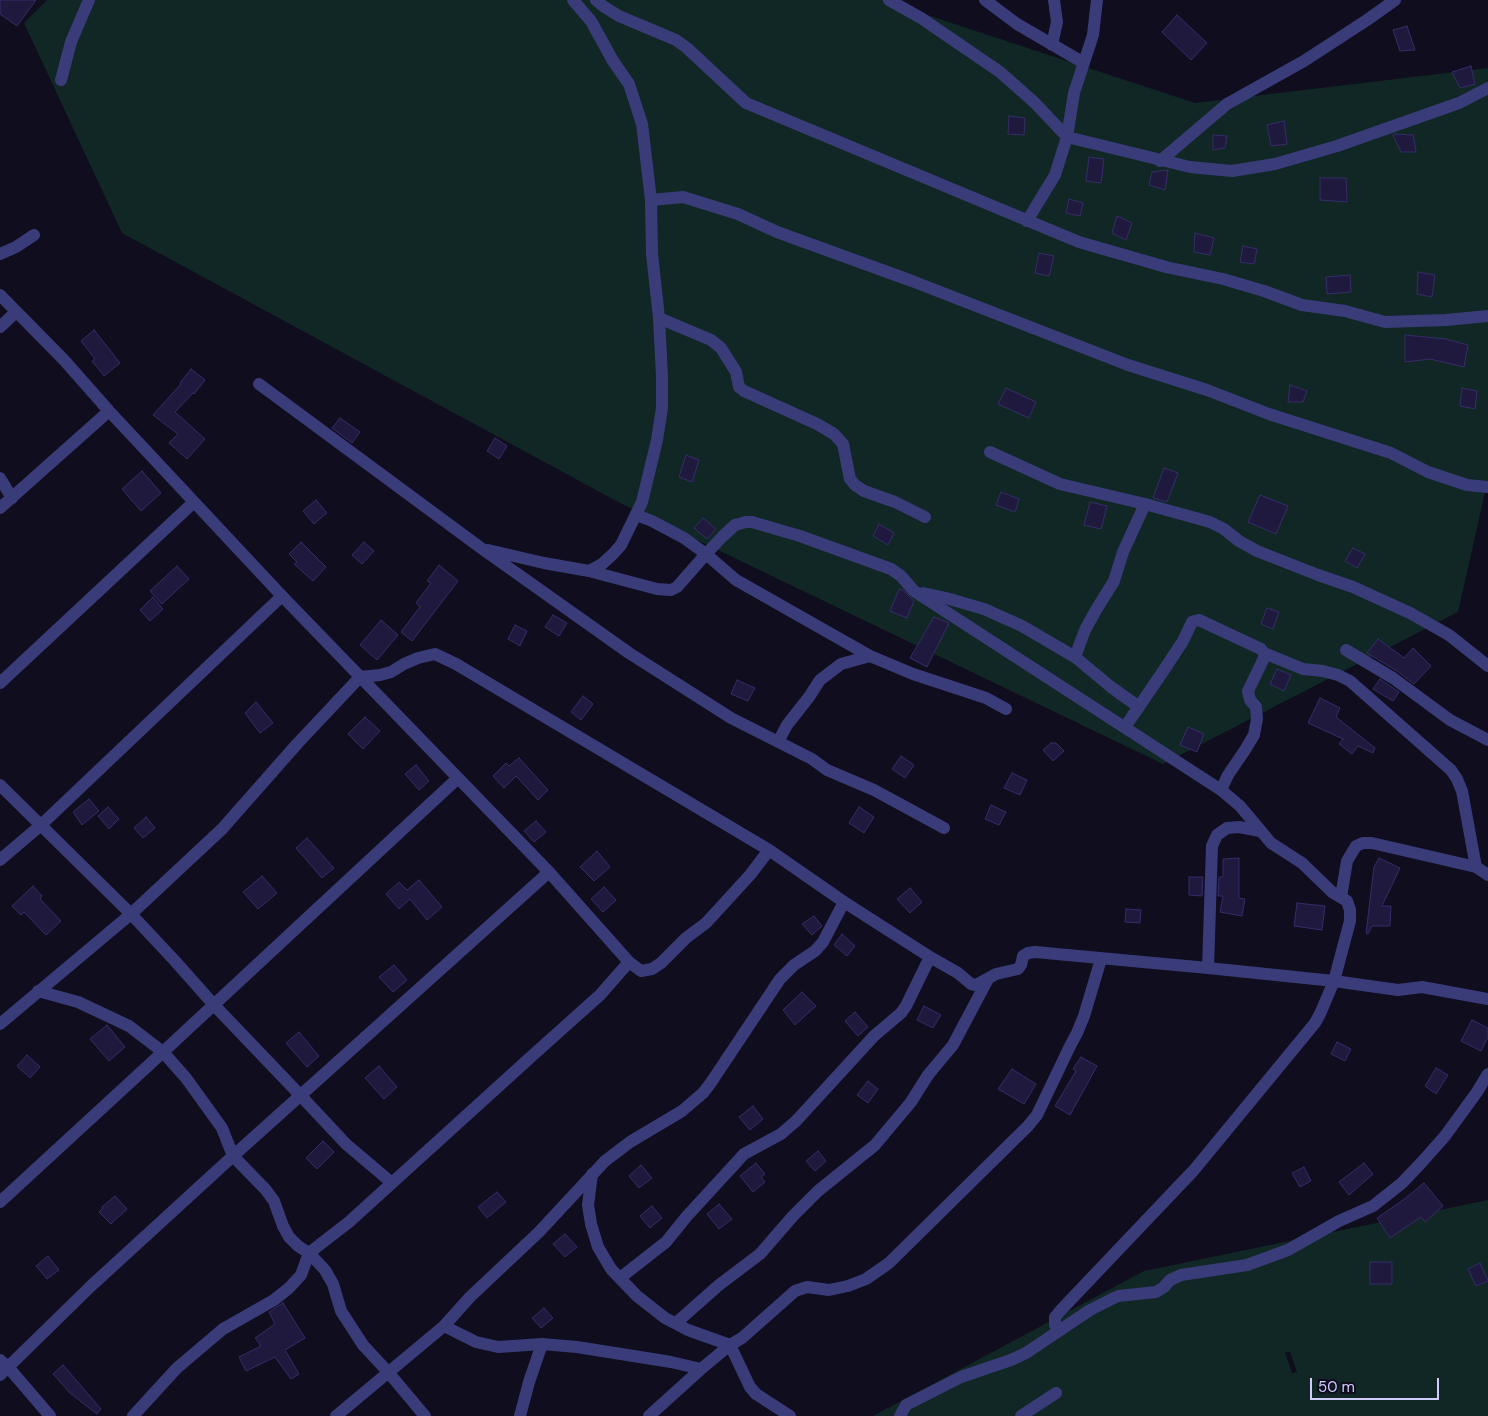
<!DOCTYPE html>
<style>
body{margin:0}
#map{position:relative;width:1488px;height:1416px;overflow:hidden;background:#0f0d1e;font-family:"DM Sans",sans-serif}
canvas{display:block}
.scale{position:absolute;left:1310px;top:1378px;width:129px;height:22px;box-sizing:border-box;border:2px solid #cfccfc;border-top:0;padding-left:6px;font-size:15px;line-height:18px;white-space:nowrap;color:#cfccfc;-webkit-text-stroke:4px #0f0d1e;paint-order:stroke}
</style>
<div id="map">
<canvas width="1488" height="1416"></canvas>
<div class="scale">50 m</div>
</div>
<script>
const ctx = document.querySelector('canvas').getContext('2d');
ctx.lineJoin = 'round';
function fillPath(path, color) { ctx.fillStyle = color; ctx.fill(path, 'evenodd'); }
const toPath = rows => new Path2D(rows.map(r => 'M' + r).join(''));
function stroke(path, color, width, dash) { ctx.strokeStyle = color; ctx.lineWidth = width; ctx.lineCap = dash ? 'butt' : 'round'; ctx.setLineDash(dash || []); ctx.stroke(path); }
fillPath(toPath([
 [47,0,892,0,903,7,1195,103,1488,68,1488,479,1458,612,1163,764,620,503,122,233,24,23],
 [1488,1200,1488,1416,873,1416,1144,1271],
 [1285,1352,1290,1352,1297,1372,1292,1373]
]), '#102725');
const building = toPath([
 [0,0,36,0,17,26,0,14,0,0],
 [1177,15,1207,43,1191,60,1162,32,1177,15],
 [1407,26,1415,50,1400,51,1393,30,1407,26],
 [1471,66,1475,84,1460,88,1452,72,1471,66],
 [1009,116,1025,118,1024,135,1008,134,1009,116],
 [1284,121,1287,144,1271,146,1267,125,1284,121],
 [1395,134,1413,135,1416,152,1401,152,1393,135,1395,134],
 [1213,135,1227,136,1225,148,1213,150,1213,135],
 [1089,157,1104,159,1101,183,1086,181,1089,157],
 [1168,170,1165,190,1149,185,1152,172,1168,170],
 [1320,178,1346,178,1347,202,1320,200,1320,178],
 [1069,199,1083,203,1080,216,1066,213,1069,199],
 [1117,216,1132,223,1126,240,1112,233,1117,216],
 [1195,233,1214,238,1210,255,1194,252,1195,233],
 [1243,246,1257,249,1254,264,1240,262,1243,246],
 [1039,253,1054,256,1049,276,1035,273,1039,253],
 [1418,272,1435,275,1432,297,1417,294,1418,272],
 [1350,275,1351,292,1327,294,1326,277,1350,275],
 [94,330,120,363,104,376,92,361,95,359,81,341,94,330],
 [1405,335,1446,339,1468,345,1464,367,1430,359,1405,362,1405,335],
 [191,369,205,380,194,394,193,393,175,412,205,439,187,459,169,443,178,434,153,415,181,384,180,383,191,369],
 [1290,385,1307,391,1303,402,1288,402,1290,385],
 [1006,388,1036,402,1029,418,998,404,1006,388],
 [1462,388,1477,391,1475,409,1460,406,1462,388],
 [340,418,360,432,352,443,332,428,340,418],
 [495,438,507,446,499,459,487,451,495,438],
 [686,455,699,460,692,482,679,477,686,455],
 [1164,468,1178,473,1167,502,1153,498,1164,468],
 [142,471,161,493,141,511,122,489,142,471],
 [1001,492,1019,499,1015,512,996,505,1001,492],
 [1260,495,1288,506,1276,534,1248,522,1260,495],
 [316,500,327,513,314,524,303,511,316,500],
 [1090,502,1107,506,1101,529,1084,525,1090,502],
 [703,518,716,529,707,539,694,528,703,518],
 [879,524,894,533,888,545,873,536,879,524],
 [301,542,326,567,313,581,294,564,297,562,289,554,301,542],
 [364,542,374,551,362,564,352,555,364,542],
 [1353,548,1365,554,1357,568,1345,561,1353,548],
 [439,565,458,581,412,641,401,632,420,607,416,603,431,583,427,581,439,565],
 [177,566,189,579,162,604,150,591,177,566],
 [899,589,903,590,914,601,907,618,890,611,899,589],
 [153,597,163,609,150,621,140,610,153,597],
 [1267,608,1279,612,1273,629,1261,624,1267,608],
 [553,615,567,623,559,636,545,627,553,615],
 [934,617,949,623,927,667,910,658,934,617],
 [381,620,398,635,377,660,360,645,381,620],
 [515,625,527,631,520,646,508,639,515,625],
 [1378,639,1404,658,1413,648,1431,666,1414,684,1397,671,1367,653,1378,639],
 [1277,669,1291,675,1284,691,1270,684,1277,669],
 [1380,679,1399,692,1393,701,1373,689,1380,679],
 [737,680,755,688,748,701,731,694,737,680],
 [583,696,593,704,581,720,571,712,583,696],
 [1320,698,1340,708,1336,717,1375,748,1373,753,1358,746,1352,754,1339,744,1343,739,1308,723,1320,698],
 [256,702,273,723,260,733,245,713,256,702],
 [365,717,380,731,363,749,348,734,365,717],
 [1188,727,1204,734,1197,752,1180,745,1188,727],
 [1051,743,1056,743,1064,751,1053,761,1043,750,1051,743],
 [901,756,914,765,905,778,892,769,901,756],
 [519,758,548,790,538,800,516,776,504,788,493,776,506,763,509,766,519,758],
 [416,765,429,781,419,790,405,774,416,765],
 [1012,773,1027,780,1020,795,1004,788,1012,773],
 [89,799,99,811,82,825,73,812,89,799],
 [991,805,1006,812,999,825,985,819,991,805],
 [108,807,119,819,109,829,98,816,108,807],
 [859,807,874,817,864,833,849,823,859,807],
 [146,817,155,828,143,838,134,828,146,817],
 [536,821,546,832,534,842,524,831,536,821],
 [307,838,334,868,322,878,296,848,307,838],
 [597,851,610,867,594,881,580,867,597,851],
 [1239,858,1239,898,1245,899,1242,916,1220,912,1223,896,1218,896,1219,877,1223,877,1223,859,1239,858],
 [1379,858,1400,868,1382,906,1391,906,1390,926,1372,926,1368,934,1366,933,1374,867,1379,858],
 [262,876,277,893,258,909,243,892,262,876],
 [1189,877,1203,877,1202,896,1189,895,1189,877],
 [419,880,442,907,427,920,410,899,399,909,386,894,399,882,407,890,419,880],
 [33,886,42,896,40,899,61,921,46,935,24,912,21,915,12,906,33,886],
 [604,887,616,900,603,912,591,899,604,887],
 [910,888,922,902,910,913,897,899,910,888],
 [1297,903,1325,906,1322,930,1294,926,1297,903],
 [1126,909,1141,910,1140,923,1125,922,1126,909],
 [814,916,822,926,812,935,802,924,814,916],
 [842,934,855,946,847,956,834,945,842,934],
 [394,965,407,980,393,992,379,977,394,965],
 [802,992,816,1006,795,1025,783,1010,802,992],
 [924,1006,941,1015,933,1028,917,1020,924,1006],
 [855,1012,868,1027,858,1036,845,1021,855,1012],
 [1472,1020,1488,1028,1488,1037,1481,1051,1461,1041,1472,1020],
 [107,1025,125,1047,109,1061,90,1039,107,1025],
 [299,1032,319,1056,307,1067,286,1043,299,1032],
 [1337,1042,1351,1049,1345,1061,1331,1054,1337,1042],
 [27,1055,40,1067,30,1078,17,1066,27,1055],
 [1081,1057,1097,1066,1070,1115,1055,1106,1076,1071,1073,1069,1081,1057],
 [379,1066,397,1087,384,1099,365,1078,379,1066],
 [1436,1068,1448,1075,1436,1094,1425,1086,1436,1068],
 [1012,1069,1036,1084,1024,1104,998,1089,1012,1069],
 [868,1081,878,1089,868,1103,857,1095,868,1081],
 [753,1106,763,1119,750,1130,739,1117,753,1106],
 [323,1141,334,1152,317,1169,306,1158,323,1141],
 [818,1151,826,1161,815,1171,806,1161,818,1151],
 [756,1163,765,1174,761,1177,765,1182,753,1192,740,1176,756,1163],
 [1364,1163,1373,1174,1349,1195,1339,1182,1364,1163],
 [641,1165,652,1178,639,1188,629,1176,641,1165],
 [1304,1167,1311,1181,1300,1187,1292,1173,1304,1167],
 [1424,1183,1443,1206,1425,1222,1421,1217,1390,1238,1377,1218,1403,1200,1424,1183],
 [497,1192,506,1202,487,1218,478,1207,497,1192],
 [115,1196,127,1209,111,1224,99,1212,102,1209,102,1207,115,1196],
 [719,1204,732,1219,719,1229,707,1214,719,1204],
 [652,1206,662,1218,650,1228,640,1216,652,1206],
 [565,1234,577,1247,565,1257,553,1244,565,1234],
 [48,1256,59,1270,47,1279,36,1266,48,1256],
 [1370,1262,1392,1262,1392,1284,1370,1284,1370,1262],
 [1480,1263,1488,1281,1476,1286,1468,1269,1480,1263],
 [283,1303,305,1338,285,1350,299,1374,291,1379,275,1357,246,1371,239,1357,261,1346,255,1338,275,1324,269,1312,283,1303],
 [544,1308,553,1318,541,1328,532,1318,544,1308],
 [63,1365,101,1409,97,1414,70,1393,53,1374,63,1365]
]);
fillPath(building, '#1f1a3d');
stroke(building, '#352d68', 1);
stroke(toPath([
 [596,0,603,6,619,16,676,40,687,48,746,103,1079,242,1166,267,1223,279,1264,291,1302,305,1345,311,1385,322,1446,320,1488,316],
 [889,0,921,18,1000,72,1035,103,1067,137,1190,167,1232,171,1275,164,1337,146,1459,103,1488,88],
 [985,0,1017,24,1084,63],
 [1052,45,1057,22,1054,0],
 [61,80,71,42,89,0],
 [1160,161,1227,104,1304,61,1367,20,1395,0],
 [651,200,683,197,738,214,777,232,912,281,1128,365,1207,390,1269,414,1391,453,1428,472,1467,485,1488,487],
 [1027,221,1055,175,1067,137,1074,93,1093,35,1097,0],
 [0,254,16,247,34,235],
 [0,295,64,360,109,411,282,596,549,872,629,962,641,971,652,969,661,963,686,938,706,923,750,875,769,850],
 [659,318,711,340,721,348,736,372,739,387,744,391,817,424,834,434,843,444,850,479,855,485,864,491,895,502,925,517],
 [0,327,16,312],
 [259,384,481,548,629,653,731,718,812,759,827,770,874,790,944,828],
 [990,452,1060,484,1145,504,1210,522,1224,529,1239,541,1257,551,1318,575,1353,587,1410,613,1449,635,1488,666],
 [0,478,12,498],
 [0,508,109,411],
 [636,515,652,521,684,538,706,554,736,580,870,656,913,674,986,698,1006,709],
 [488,550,544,563,589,571,602,564,613,554,621,545,642,502,657,440,662,408,662,376,659,318,652,254,651,200,642,124,629,84,613,61,591,21,573,0],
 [589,571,657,589,671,590,677,587,706,554,723,536,735,525,746,522,752,522,800,536,891,569,901,576,914,591,1221,790,1240,806,1271,843,1302,863,1332,892,1347,901,1350,910,1350,921,1334,981,1320,1014,1315,1023,1194,1170,1060,1311,1055,1317,1055,1325,1059,1331],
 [923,593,946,598,984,609,1022,626,1075,657,1111,687,1139,707],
 [1346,650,1393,678,1450,720,1488,740],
 [1264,653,1303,669,1323,671,1338,675,1350,681,1451,770,1457,779,1462,791,1476,867],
 [1075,657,1085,630,1096,610,1114,581,1123,552,1145,504],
 [0,683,194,502],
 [1125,727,1164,670,1183,641,1192,622,1195,621,1199,620,1261,649,1264,653,1264,658,1248,691,1250,700,1256,707,1257,719,1254,735,1245,750,1228,775,1221,790],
 [778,742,787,725,809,697,820,680,841,664,870,656],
 [0,785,131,914,175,961,214,1005,301,1096,346,1144,392,1183],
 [0,860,41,825,282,596],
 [1341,897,1347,861,1356,846,1363,843,1372,843,1476,867,1488,875],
 [1208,968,1212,846,1217,835,1227,828,1239,827,1260,831],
 [38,991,78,1002,129,1026,163,1052,186,1078,222,1128,233,1156,266,1190,274,1201,283,1226,289,1237,298,1246,309,1253,325,1270,333,1284,341,1311,363,1345,388,1372,425,1416],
 [0,1024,131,914,222,829,297,744,360,677,380,675,391,672,404,664,418,658,435,654,456,664,769,850,844,902,930,957,958,973,971,984,976,985,996,974,1018,969,1021,965,1023,956,1028,953,1035,952,1208,968,1334,981,1398,990,1422,987,1488,999],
 [592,1174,588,1205,591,1224,598,1247,611,1269,637,1296,665,1318,688,1330,730,1345,750,1387,756,1394,790,1416],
 [0,1202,163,1052,458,778],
 [620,1278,666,1242,687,1216,744,1154,781,1134,796,1121,874,1036,901,1013,906,1006,930,957],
 [676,1323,719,1285,760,1254,793,1216,818,1191,875,1145,911,1102,928,1075,953,1045,988,979],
 [444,1326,470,1297,539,1232,605,1161,630,1142,682,1111,703,1093,710,1084,780,979,794,965,815,951,823,942,844,902],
 [0,1360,8,1367,50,1416],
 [0,1375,91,1286,233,1156,549,872],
 [133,1416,177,1368,223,1329,274,1300,289,1288,301,1275,309,1253,349,1222,533,1055,600,995,629,962],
 [336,1416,444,1326,476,1342,498,1347,542,1344,577,1347,671,1362,701,1369],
 [520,1416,529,1382,542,1344],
 [649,1416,701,1369,730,1345,742,1338,795,1291,807,1287,829,1290,848,1286,866,1279,889,1263,1028,1126,1037,1115,1070,1046,1077,1033,1084,1016,1101,959],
 [900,1416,906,1405,961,1377,1011,1360,1026,1353,1090,1310,1118,1296,1156,1292,1164,1287,1170,1280,1181,1275,1247,1265,1288,1250,1339,1221,1373,1206,1402,1183,1421,1163,1445,1136,1477,1092,1488,1074],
 [1021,1416,1056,1393]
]), '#3a3c7a', 12);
</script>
